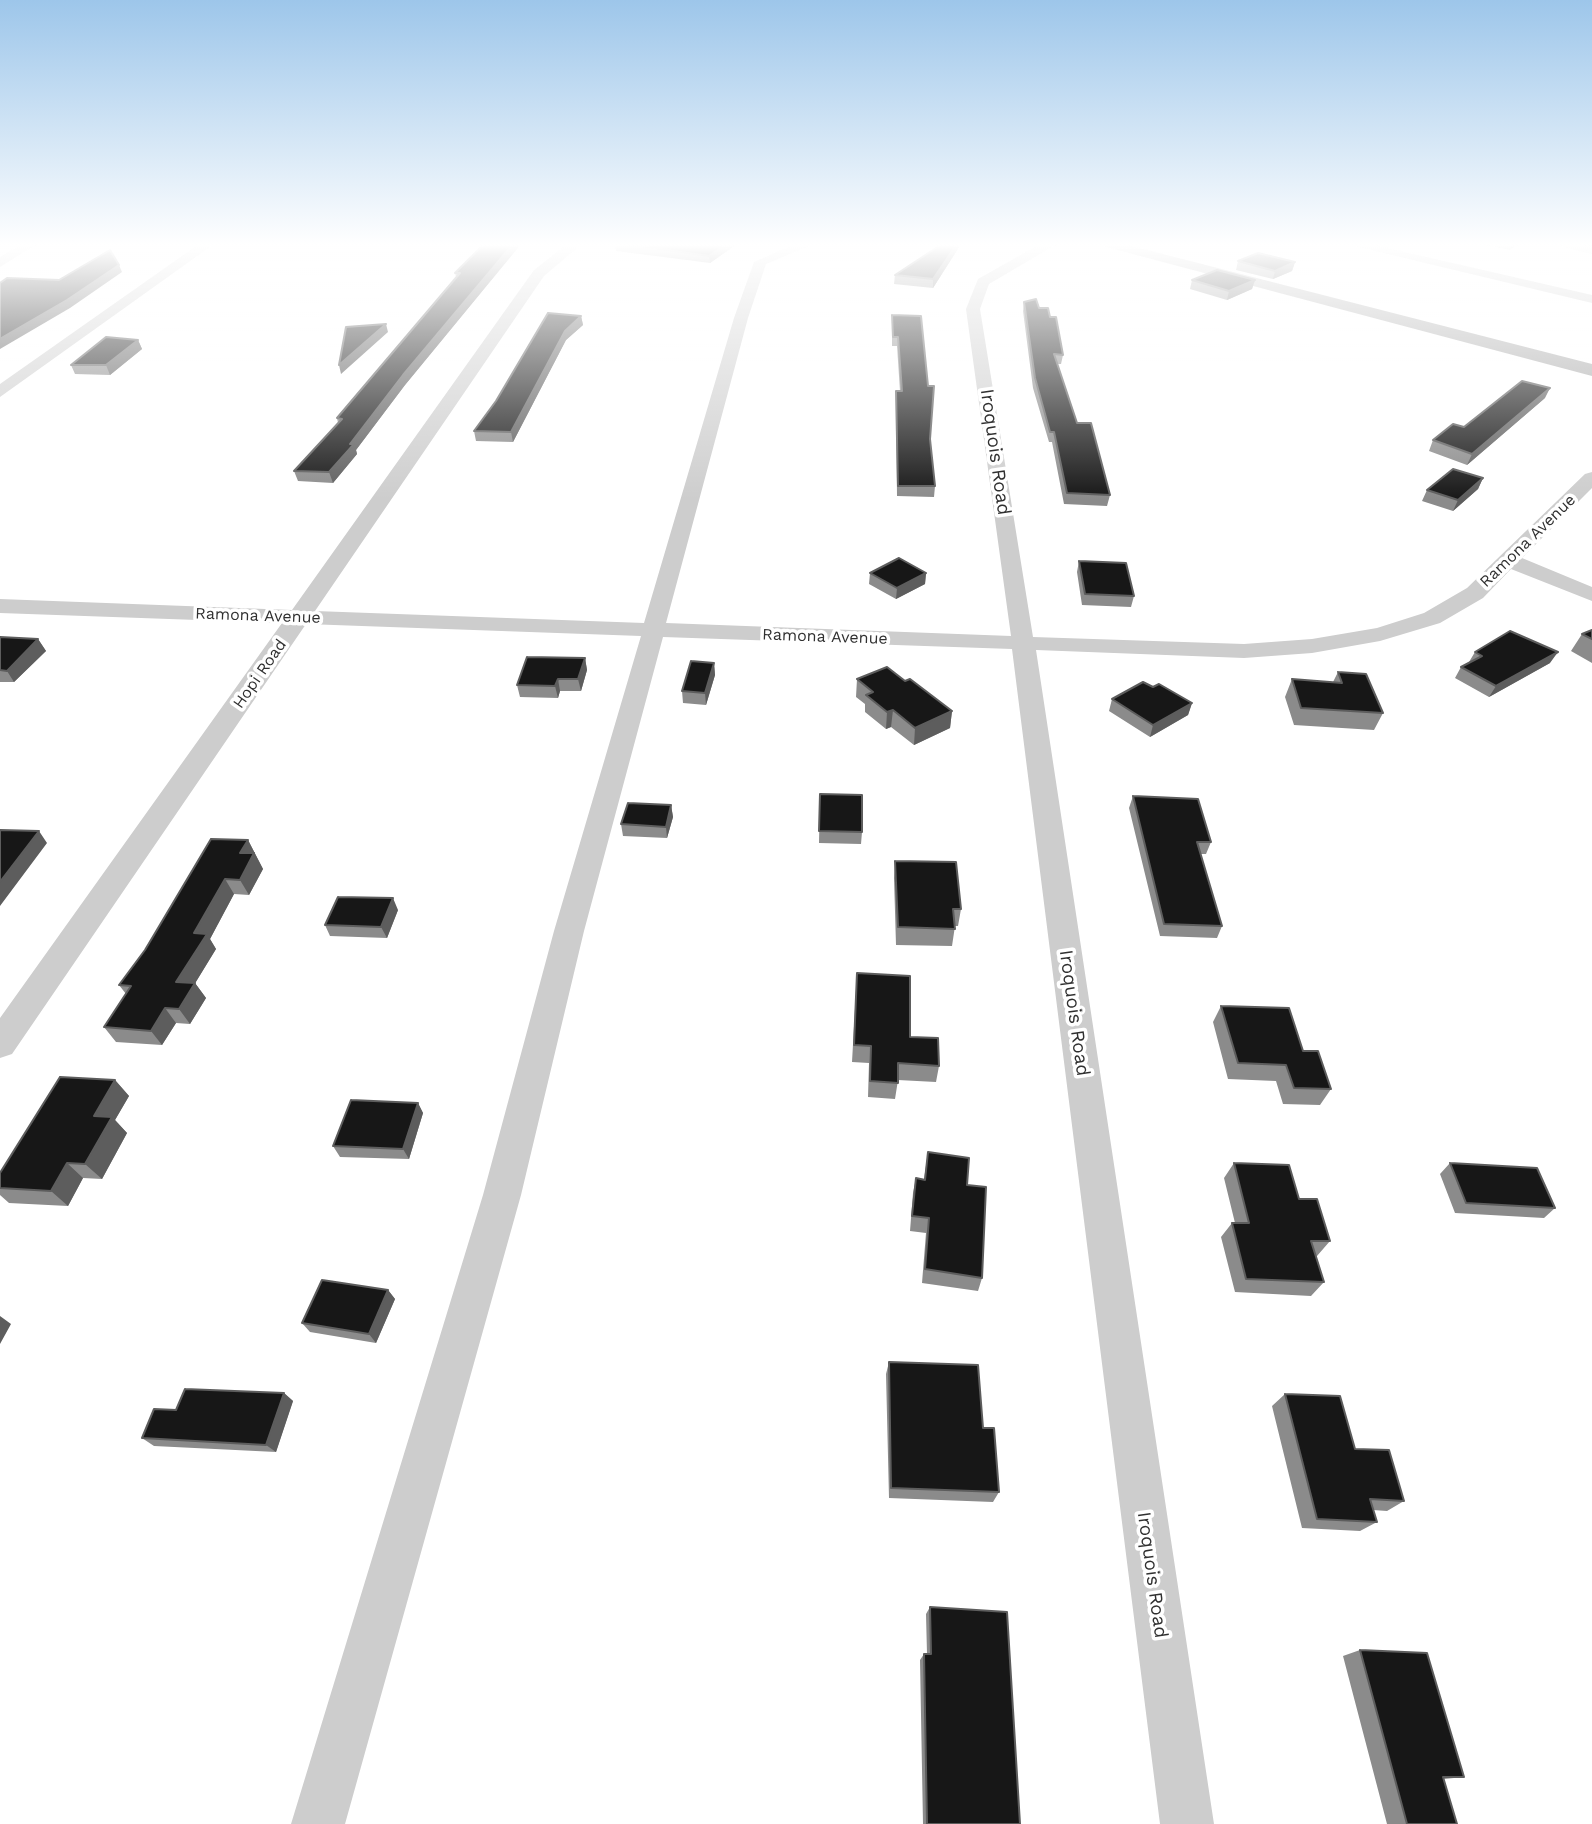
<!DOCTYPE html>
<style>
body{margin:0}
canvas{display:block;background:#fff}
</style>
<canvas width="1592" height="1824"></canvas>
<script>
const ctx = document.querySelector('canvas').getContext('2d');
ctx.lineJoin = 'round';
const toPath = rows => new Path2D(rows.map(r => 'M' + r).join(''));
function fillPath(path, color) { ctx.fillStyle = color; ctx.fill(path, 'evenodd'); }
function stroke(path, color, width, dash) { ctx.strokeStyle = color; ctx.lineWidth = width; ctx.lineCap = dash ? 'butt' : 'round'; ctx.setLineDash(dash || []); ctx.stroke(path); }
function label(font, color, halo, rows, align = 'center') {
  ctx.font = font + ' "Work Sans",sans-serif'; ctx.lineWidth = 7; ctx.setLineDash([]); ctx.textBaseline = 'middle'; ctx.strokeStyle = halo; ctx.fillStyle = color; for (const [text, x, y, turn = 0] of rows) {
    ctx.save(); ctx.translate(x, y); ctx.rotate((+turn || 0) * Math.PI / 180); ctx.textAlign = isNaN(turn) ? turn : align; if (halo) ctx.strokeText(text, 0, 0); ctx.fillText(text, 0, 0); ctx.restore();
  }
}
fillPath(toPath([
 [22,244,37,244,0,267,0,257,22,244],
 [199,244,214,244,0,397,0,384,199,244],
 [567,244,582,244,544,276,315,611,644,623,734,318,754,262,795,244,814,244,766,264,748,318,666,623,1011,636,966,309,978,279,1040,244,1057,244,989,284,980,309,1033,637,1244,644,1312,639,1377,628,1424,613,1467,588,1585,474,1592,472,1592,488,1522,558,1592,587,1592,601,1511,569,1483,598,1440,623,1380,641,1312,653,1244,658,1036,650,1214,1824,1160,1824,1012,649,663,637,584,931,521,1195,345,1824,291,1824,483,1195,554,931,641,636,306,624,12,1054,0,1058,0,1018,282,623,0,613,0,599,292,610,534,270,567,244],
 [1346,244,1370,244,1592,295,1592,303,1346,244],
 [1561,244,1592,246,1592,254,1563,247,1561,244]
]), '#cdcdcd');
fillPath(toPath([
 [1095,244,1124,244,1592,364,1592,376,1095,244]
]), '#a8a8a8');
fillPath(toPath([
 [484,244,521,244,405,385,356,450,357,454,333,483,298,481,294,471,338,423,337,418,456,277,455,273],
 [615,244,737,244,710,263,616,251],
 [942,244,961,244,933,288,894,284,895,275],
 [1483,244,1519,244,1509,250],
 [1238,261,1295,262,1292,271,1273,279,1236,270],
 [1192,280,1255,280,1252,289,1227,300,1190,289],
 [1024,302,1039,308,1050,317,1063,355,1061,364,1057,364,1077,423,1110,495,1107,506,1064,504,1052,442,1049,442,1033,388,1023,311],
 [892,315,930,439,935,486,934,497,897,496,896,401,896,391,900,391,897,346,892,346],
 [581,316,583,325,566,340,513,442,476,441,474,431],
 [138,340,142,349,110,375,75,374,71,365],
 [1545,398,1467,465,1429,451,1433,440,1464,427],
 [1483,478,1478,489,1453,511,1422,501,1427,490],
 [1079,561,1134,596,1131,607,1082,605,1077,572],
 [870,573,926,573,925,584,896,599,869,584],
 [1592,630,1592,663,1571,651,1582,634],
 [0,637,38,639,46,651,14,682,0,682],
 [1475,652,1550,663,1489,697,1455,678,1461,667,1469,662],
 [585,658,587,670,581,691,560,691,558,698,520,697,517,685],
 [714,663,715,675,706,705,683,703,682,691],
 [1338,672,1383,713,1374,730,1294,725,1285,697,1292,679,1333,682],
 [857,679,905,681,952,711,950,728,914,745,891,727,886,729,865,712,865,704,856,697],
 [1153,687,1192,703,1188,715,1150,737,1109,711,1112,699],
 [820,794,862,832,861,844,819,843],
 [1133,796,1211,842,1206,854,1200,854,1222,926,1217,938,1160,936,1129,808],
 [671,805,673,817,667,838,623,836,621,824],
 [248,840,263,869,249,895,234,894,210,939,216,949,195,983,206,998,190,1024,176,1023,162,1045,116,1042,104,1027,126,994,119,985],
 [895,861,961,909,958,926,955,926,952,946,896,945,894,878],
 [398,910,387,938,330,936,325,925],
 [857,973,910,1037,939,1066,936,1082,898,1080,895,1099,868,1097,869,1063,852,1062],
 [1221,1006,1303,1051,1331,1089,1320,1105,1283,1104,1276,1081,1228,1079,1213,1022],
 [115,1080,129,1096,115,1120,127,1133,102,1179,83,1178,68,1206,9,1203,0,1195,0,1173],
 [418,1103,423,1113,409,1159,340,1157,333,1146],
 [928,1152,967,1185,982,1278,978,1291,922,1283,926,1233,910,1231,913,1193,916,1178,924,1179],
 [1234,1163,1299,1199,1330,1241,1317,1256,1316,1256,1324,1282,1311,1296,1235,1292,1221,1237,1232,1223,1235,1223,1224,1178],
 [1450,1163,1555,1208,1544,1218,1455,1213,1440,1174],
 [388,1290,395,1299,376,1343,310,1332,302,1323],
 [889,1362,983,1428,999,1492,993,1502,889,1498,886,1374],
 [284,1393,293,1401,276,1452,154,1446,142,1438,176,1410],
 [1285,1394,1355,1449,1404,1501,1387,1511,1373,1510,1377,1522,1360,1531,1302,1528,1272,1406],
 [930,1607,1020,1824,923,1824,920,1660,924,1654,927,1654,926,1614],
 [1360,1650,1464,1777,1444,1779,1457,1824,1387,1824,1343,1656]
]), '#8b8b8b');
fillPath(toPath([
 [513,244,521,244,405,385,356,450,357,454,333,483,329,472,350,444,403,375],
 [726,244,737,244,710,263,709,256],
 [957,244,961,244,933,288,933,279],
 [1512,244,1519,244,1509,250],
 [1295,262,1292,271,1273,279,1275,271],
 [119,265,122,272,70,308,0,349,0,339],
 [1255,280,1252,289,1227,300,1229,291],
 [581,316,583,325,566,340,513,442,511,432,565,331],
 [386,324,388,332,341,374,339,365],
 [138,340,142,349,110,375,106,365],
 [1550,388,1545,398,1467,465,1472,454],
 [1483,478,1478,489,1453,511,1458,500],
 [926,573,925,584,896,599,897,588],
 [38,639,46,651,14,682,7,671],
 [1558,652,1550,663,1489,697,1496,686],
 [585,658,587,670,581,691,578,679],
 [714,663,715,675,706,705,705,693],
 [558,679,560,691,558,698,555,686],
 [1192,703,1188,715,1150,737,1153,725],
 [893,710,891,727,886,729,887,712],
 [952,711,950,728,914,745,915,728],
 [671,805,673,817,667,838,666,827],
 [39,831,47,843,0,906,0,882],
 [248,840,263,869,249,895,240,880,240,853],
 [225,879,234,894,210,939,216,949,188,995,195,983,206,998,190,1024,179,1009,176,982,194,933],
 [393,898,398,910,387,938,381,927],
 [165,1008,176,1023,162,1045,151,1031],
 [115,1080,129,1096,115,1120,127,1133,102,1179,85,1164,94,1116],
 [418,1103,423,1113,409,1159,403,1149],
 [67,1163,83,1178,68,1206,51,1191],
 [388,1290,395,1299,376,1343,369,1334],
 [0,1316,11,1324,0,1344],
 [284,1393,293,1401,276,1452,266,1445]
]), '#5d5d5d');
const building = toPath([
 [484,244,513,244,403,375,350,444,354,444,329,472,294,471,342,419,337,418,460,273,455,273,484,244],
 [625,244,726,244,709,256,625,244],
 [942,244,957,244,933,279,895,275,942,244],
 [110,250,119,265,67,300,0,339,0,283,7,278,59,280,110,250],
 [1258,253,1295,262,1275,271,1238,261,1258,253],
 [1217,270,1255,280,1229,291,1192,280,1217,270],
 [1036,299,1039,308,1048,308,1050,317,1056,317,1063,355,1054,354,1077,423,1091,423,1110,495,1067,493,1054,432,1050,432,1035,378,1024,302,1036,299],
 [548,313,581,316,565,331,511,432,474,431,496,401,548,313],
 [892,315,921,316,928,386,934,386,930,439,935,486,898,486,896,391,902,391,898,337,893,337,892,315],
 [386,324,339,365,346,327,386,324],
 [106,337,138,340,106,365,71,365,106,337],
 [1522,381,1550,388,1472,454,1433,440,1453,424,1464,427,1522,381],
 [1453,469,1483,478,1458,500,1427,490,1453,469],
 [899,558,926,573,897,588,870,573,899,558],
 [1079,561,1126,563,1134,596,1085,594,1079,561],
 [1592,630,1592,639,1582,634,1592,630],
 [1510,631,1558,652,1496,686,1461,667,1482,656,1475,652,1510,631],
 [0,637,38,639,7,671,0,670,0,637],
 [527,657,585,658,578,679,558,679,555,686,517,685,527,657],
 [691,661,714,663,705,693,682,691,691,661],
 [887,667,905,681,910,679,952,711,915,728,893,710,887,712,866,695,873,692,857,679,887,667],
 [1338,672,1366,674,1383,713,1301,708,1292,679,1342,683,1338,672],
 [1143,682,1153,687,1159,684,1192,703,1153,725,1112,699,1143,682],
 [820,794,862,795,862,832,819,831,820,794],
 [1133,796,1198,799,1211,842,1197,842,1222,926,1164,924,1133,796],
 [628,803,671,805,666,827,621,824,628,803],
 [0,830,39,831,0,882,0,830],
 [211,839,248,840,240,853,254,853,240,880,225,879,194,933,207,934,176,982,195,983,179,1009,165,1008,151,1031,104,1027,131,986,119,985,145,950,211,839],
 [895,861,956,862,961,909,953,909,955,929,898,927,895,861],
 [338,897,393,898,381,927,325,925,338,897],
 [857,973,910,976,910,1037,938,1038,939,1066,898,1063,898,1083,870,1081,871,1046,854,1045,857,973],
 [1221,1006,1289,1008,1303,1051,1318,1051,1331,1089,1294,1088,1286,1065,1238,1063,1221,1006],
 [60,1077,115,1080,94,1116,112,1117,85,1164,67,1163,51,1191,0,1188,0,1173,60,1077],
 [351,1100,418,1103,403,1149,333,1146,351,1100],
 [928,1152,969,1158,967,1185,986,1187,982,1278,925,1269,929,1218,912,1216,916,1178,925,1180,928,1152],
 [1234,1163,1289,1165,1299,1199,1317,1199,1330,1241,1311,1241,1324,1282,1246,1279,1232,1223,1249,1223,1234,1163],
 [1450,1163,1537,1168,1555,1208,1466,1203,1450,1163],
 [322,1280,388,1290,369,1334,302,1323,322,1280],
 [889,1362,978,1365,983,1428,994,1428,999,1492,891,1488,889,1362],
 [185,1389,284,1393,266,1445,142,1438,154,1409,176,1410,185,1389],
 [1285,1394,1340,1396,1355,1449,1389,1450,1404,1501,1370,1499,1377,1522,1317,1519,1285,1394],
 [930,1607,1007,1612,1020,1824,927,1824,924,1654,931,1654,930,1607],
 [1360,1650,1427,1653,1464,1777,1443,1777,1457,1824,1407,1824,1360,1650]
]);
fillPath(building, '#171717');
stroke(building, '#5d5d5d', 2);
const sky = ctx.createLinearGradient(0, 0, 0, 500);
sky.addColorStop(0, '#9dc6ea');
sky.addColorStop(0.49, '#fff');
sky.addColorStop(1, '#ffffff00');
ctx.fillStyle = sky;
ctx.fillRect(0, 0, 1592, 500);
label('16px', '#303030', '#fff', [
 ["Ramona Avenue",1528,541,-44],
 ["Ramona Avenue",258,616,2],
 ["Ramona Avenue",825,637,2],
 ["Hopi Road",260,674,-55]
]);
label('19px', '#303030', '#fff', [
 ["Iroquois Road",995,452,82],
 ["Iroquois Road",1074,1013,82],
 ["Iroquois Road",1152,1575,82]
]);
</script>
